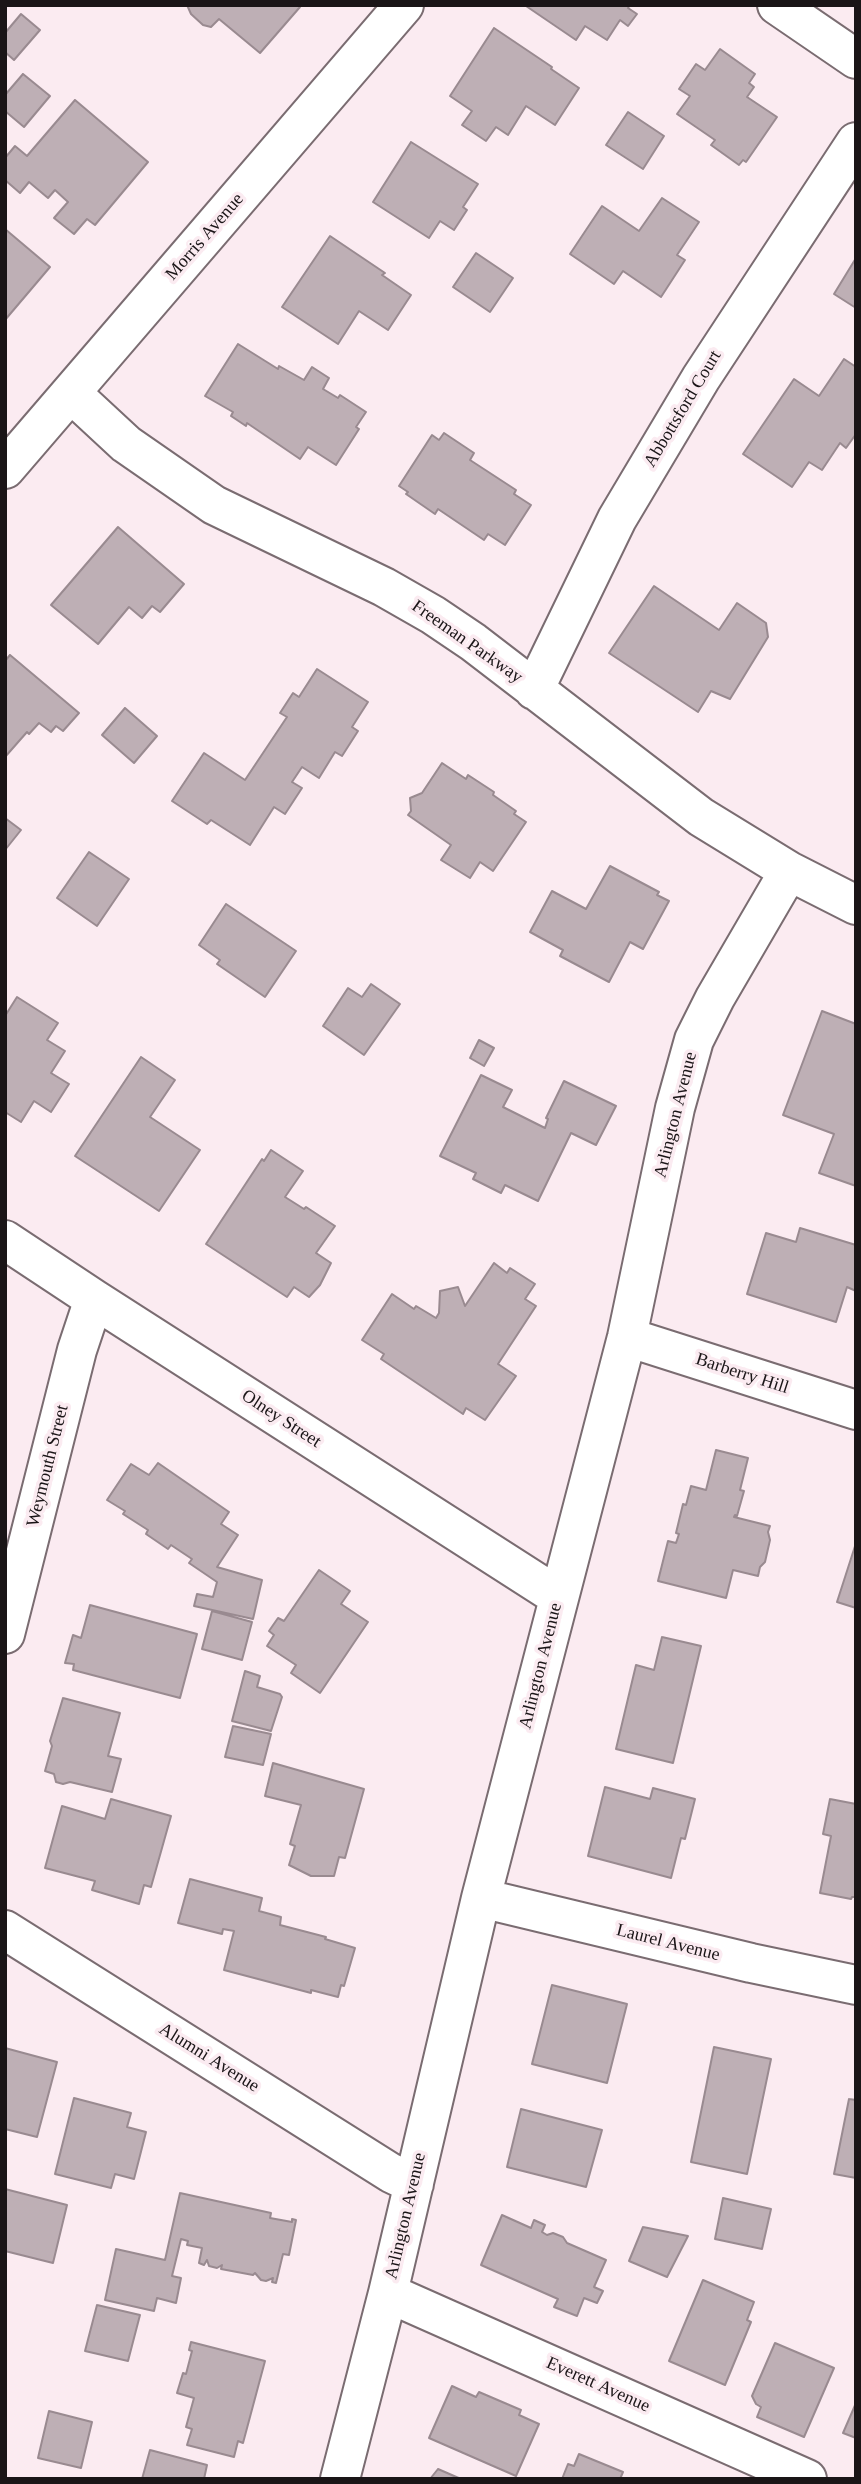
<!DOCTYPE html>
<style>
body{margin:0}
#map{position:relative;width:861px;height:2484px;overflow:hidden;background:#fbebf1;font-family:Georgia,serif}
canvas{display:block}
.frame{position:absolute;inset:0;border:7px solid #1a1517;pointer-events:none}
</style>
<div id="map">
<canvas width="861" height="2484"></canvas>
<div class="frame"></div>
</div>
<script>
const ctx = document.querySelector('canvas').getContext('2d');
ctx.lineJoin = 'round';
function fillPath(path, color) { ctx.fillStyle = color; ctx.fill(path, 'evenodd'); }
const toPath = rows => new Path2D(rows.map(r => 'M' + r).join(''));
function stroke(path, color, width, dash) { ctx.strokeStyle = color; ctx.lineWidth = width; ctx.lineCap = dash ? 'butt' : 'round'; ctx.setLineDash(dash || []); ctx.stroke(path); }
function label(font, color, halo, rows, align = 'center') {
  ctx.font = font + ' Georgia,serif'; ctx.lineWidth = 7; ctx.setLineDash([]); ctx.textBaseline = 'middle'; ctx.strokeStyle = halo; ctx.fillStyle = color; for (const [text, x, y, turn = 0] of rows) {
    ctx.save(); ctx.translate(x, y); ctx.rotate((+turn || 0) * Math.PI / 180); ctx.textAlign = isNaN(turn) ? turn : align; if (halo) ctx.strokeText(text, 0, 0); ctx.fillText(text, 0, 0); ctx.restore();
  }
}
const building = toPath([
 [187,5,297,5,300,7,260,53,219,19,211,27,203,25,191,14,187,5],
 [630,5,628,8,637,14,628,26,620,20,607,40,585,26,576,40,526,6,630,5],
 [21,14,40,30,14,60,5,52,5,33,21,14],
 [494,28,552,67,551,69,579,88,555,125,526,106,508,135,496,127,486,141,462,125,472,111,450,96,494,28],
 [720,49,755,74,749,83,754,87,747,97,777,117,746,162,743,160,739,165,711,145,715,140,677,114,690,96,679,89,696,64,705,70,720,49],
 [23,74,50,96,24,127,5,111,5,95,23,74],
 [75,100,148,162,95,225,87,219,74,234,54,218,68,202,55,190,48,198,29,182,20,193,5,180,5,158,15,146,27,156,75,100],
 [628,112,664,136,643,169,606,145,628,112],
 [411,142,478,184,463,207,467,210,454,230,440,221,429,238,373,202,411,142],
 [662,198,699,222,677,255,685,260,661,297,623,271,614,284,570,254,602,206,639,231,662,198],
 [5,229,50,267,5,320,5,229],
 [330,236,385,273,382,275,411,295,388,330,359,311,338,344,282,307,330,236],
 [476,253,513,278,490,312,453,287,476,253],
 [856,258,856,308,834,294,856,258],
 [238,344,278,369,279,366,304,380,312,367,329,378,323,389,338,398,340,395,366,412,356,427,359,429,336,465,308,447,300,459,247,423,246,426,231,416,233,412,205,396,238,344],
 [844,359,856,367,856,434,846,448,840,443,822,470,809,462,792,487,743,454,794,379,819,396,844,359],
 [444,433,474,453,470,460,516,490,514,494,531,505,505,545,488,534,484,540,438,509,435,514,406,494,408,492,399,486,432,435,439,440,444,433],
 [118,527,184,584,160,612,152,606,142,618,129,607,98,644,51,605,118,527],
 [654,586,719,630,737,603,766,623,768,637,730,699,711,691,698,712,609,653,654,586],
 [10,655,79,713,63,731,56,726,51,732,39,723,29,734,27,732,5,757,5,661,10,655],
 [317,669,368,702,352,727,358,731,342,756,335,752,319,778,302,767,292,782,302,788,285,814,274,807,250,845,211,820,207,824,172,801,204,753,245,780,287,717,280,713,293,693,299,697,317,669],
 [125,708,157,736,134,763,102,735,125,708],
 [442,763,466,779,468,775,494,792,493,795,516,811,514,814,526,822,493,871,480,862,470,878,441,860,451,845,408,815,411,811,410,798,422,793,442,763],
 [5,818,21,830,5,850,5,818],
 [89,852,129,879,97,926,57,898,89,852],
 [610,866,659,892,657,895,669,901,643,949,630,942,609,982,560,956,563,950,530,932,552,891,586,909,610,866],
 [226,904,296,951,265,997,217,964,220,960,199,945,226,904],
 [371,984,400,1004,364,1055,323,1026,348,988,362,997,371,984],
 [17,997,58,1023,47,1040,65,1051,51,1073,69,1084,51,1112,34,1101,21,1122,5,1112,5,1016,17,997],
 [822,1011,856,1024,856,1186,819,1173,834,1134,783,1115,822,1011],
 [479,1040,494,1048,484,1066,470,1058,479,1040],
 [141,1057,175,1080,150,1117,200,1150,159,1211,75,1156,141,1057],
 [481,1075,512,1090,503,1107,545,1128,548,1119,546,1118,564,1081,616,1106,596,1145,571,1133,538,1201,505,1185,501,1193,473,1179,476,1173,440,1156,481,1075],
 [271,1150,303,1171,285,1197,304,1209,306,1207,335,1226,316,1253,331,1263,320,1285,309,1297,294,1287,287,1297,206,1244,262,1159,264,1161,271,1150],
 [800,1228,856,1245,856,1291,847,1287,836,1322,747,1294,766,1233,796,1242,800,1228],
 [494,1263,507,1273,510,1268,535,1284,525,1299,536,1306,498,1364,516,1376,485,1420,466,1408,463,1414,381,1359,384,1354,362,1340,392,1294,414,1309,416,1306,436,1318,439,1313,440,1291,458,1287,465,1306,494,1263],
 [716,1450,748,1458,740,1490,744,1491,737,1516,735,1515,734,1517,770,1526,768,1532,770,1540,765,1562,760,1567,758,1576,733,1570,726,1598,658,1581,668,1541,676,1543,679,1534,676,1533,683,1504,686,1505,691,1486,706,1490,716,1450],
 [158,1463,229,1512,221,1524,238,1535,217,1567,262,1580,253,1619,194,1606,197,1594,213,1597,217,1582,189,1563,192,1559,171,1545,168,1549,146,1534,148,1530,123,1514,125,1511,107,1500,131,1464,149,1475,158,1463],
 [856,1543,856,1608,837,1602,856,1543],
 [319,1570,350,1591,341,1604,368,1622,320,1693,291,1673,296,1665,267,1646,274,1635,269,1631,278,1618,284,1621,319,1570],
 [90,1605,197,1634,180,1698,73,1670,74,1664,65,1663,73,1635,81,1638,90,1605],
 [212,1611,252,1622,242,1660,202,1649,212,1611],
 [662,1637,701,1646,673,1763,616,1749,636,1665,654,1670,662,1637],
 [245,1671,260,1676,257,1687,280,1694,282,1697,271,1731,232,1721,245,1671],
 [63,1698,120,1713,108,1756,121,1759,112,1792,70,1782,63,1784,56,1782,54,1774,45,1771,52,1746,50,1741,63,1698],
 [233,1726,271,1734,263,1765,225,1757,233,1726],
 [273,1763,364,1789,345,1858,339,1857,334,1876,311,1876,289,1865,295,1846,290,1844,301,1805,265,1796,273,1763],
 [605,1787,650,1799,653,1788,695,1799,685,1839,681,1838,671,1878,588,1856,605,1787],
 [111,1799,171,1816,151,1887,144,1885,139,1904,92,1890,95,1881,45,1868,62,1806,105,1819,111,1799],
 [830,1799,856,1804,856,1897,852,1897,851,1899,820,1893,831,1836,823,1834,830,1799],
 [190,1879,262,1898,259,1911,281,1917,280,1925,326,1937,325,1939,355,1948,344,1986,341,1985,338,1997,311,1990,311,1993,224,1970,234,1931,223,1929,222,1934,178,1923,190,1879],
 [552,1985,627,2004,607,2083,532,2064,552,1985],
 [714,2047,771,2059,747,2174,691,2162,714,2047],
 [5,2048,57,2062,37,2137,5,2129,5,2048],
 [74,2098,131,2113,127,2127,146,2132,134,2179,115,2174,111,2188,55,2174,74,2098],
 [849,2099,856,2100,856,2178,834,2174,849,2099],
 [521,2109,602,2130,586,2187,507,2167,521,2109],
 [5,2189,67,2205,53,2263,5,2251,5,2189],
 [180,2193,271,2213,270,2218,292,2222,292,2219,296,2220,289,2255,283,2254,276,2283,272,2282,273,2278,266,2281,261,2280,255,2273,253,2275,221,2269,222,2265,217,2268,209,2266,207,2260,204,2265,199,2263,202,2248,187,2245,188,2241,181,2239,172,2276,181,2278,176,2303,157,2298,154,2311,105,2300,116,2249,165,2260,180,2193],
 [723,2198,771,2209,762,2249,715,2239,723,2198],
 [502,2215,531,2228,534,2220,545,2225,542,2232,547,2235,553,2233,563,2237,567,2243,606,2260,594,2287,603,2291,597,2303,584,2298,577,2316,554,2307,558,2299,481,2265,502,2215],
 [643,2227,688,2236,667,2277,629,2261,643,2227],
 [703,2280,754,2302,747,2320,751,2322,725,2385,669,2361,703,2280],
 [97,2305,140,2315,128,2361,85,2351,97,2305],
 [191,2342,265,2361,243,2443,238,2441,234,2457,187,2445,192,2429,186,2427,194,2398,177,2393,183,2373,186,2374,192,2351,189,2350,191,2342],
 [775,2343,834,2368,804,2437,757,2417,761,2407,756,2404,752,2396,775,2343],
 [452,2386,476,2397,479,2392,521,2410,519,2415,539,2424,516,2476,429,2438,452,2386],
 [856,2403,856,2438,843,2433,856,2403],
 [49,2411,92,2422,81,2468,38,2458,49,2411],
 [150,2450,207,2465,204,2479,142,2479,150,2450],
 [579,2454,623,2472,620,2479,562,2479,568,2464,574,2466,579,2454],
 [438,2469,461,2479,430,2479,438,2469]
]);
fillPath(building, '#beafb5');
stroke(building, '#998a90', 2);
const minor = toPath([
 [777,5,856,59],
 [71,393,126,444,214,505,384,587,433,615,473,642,701,817,789,871,856,905],
 [5,469,404,5],
 [534,690,617,519,701,378,856,142],
 [5,1240,94,1299,559,1597],
 [627,1337,856,1410],
 [5,1634,77,1350,94,1299],
 [481,1898,751,1963,856,1985],
 [5,1930,391,2173,414,2184],
 [388,2293,807,2479],
 [340,2479,388,2293,481,1898,627,1337,675,1108,694,1040,715,998,789,871]
]);
stroke(minor, '#7a6c71', 42);
stroke(minor, '#fff', 38);
label('18px', '#1a1517', '#fbebf1', [
 ["Morris Avenue",205,237,-49],
 ["Abbottsford Court",683,409,-59],
 ["Freeman Parkway",467,642,35],
 ["Arlington Avenue",676,1115,-76],
 ["Barberry Hill",742,1374,18],
 ["Olney Street",281,1419,33],
 ["Weymouth Street",48,1466,-76],
 ["Arlington Avenue",541,1666,-76],
 ["Laurel Avenue",668,1943,14],
 ["Alumni Avenue",209,2058,32],
 ["Arlington Avenue",406,2216,-77],
 ["Everett Avenue",598,2385,24]
]);
</script>
